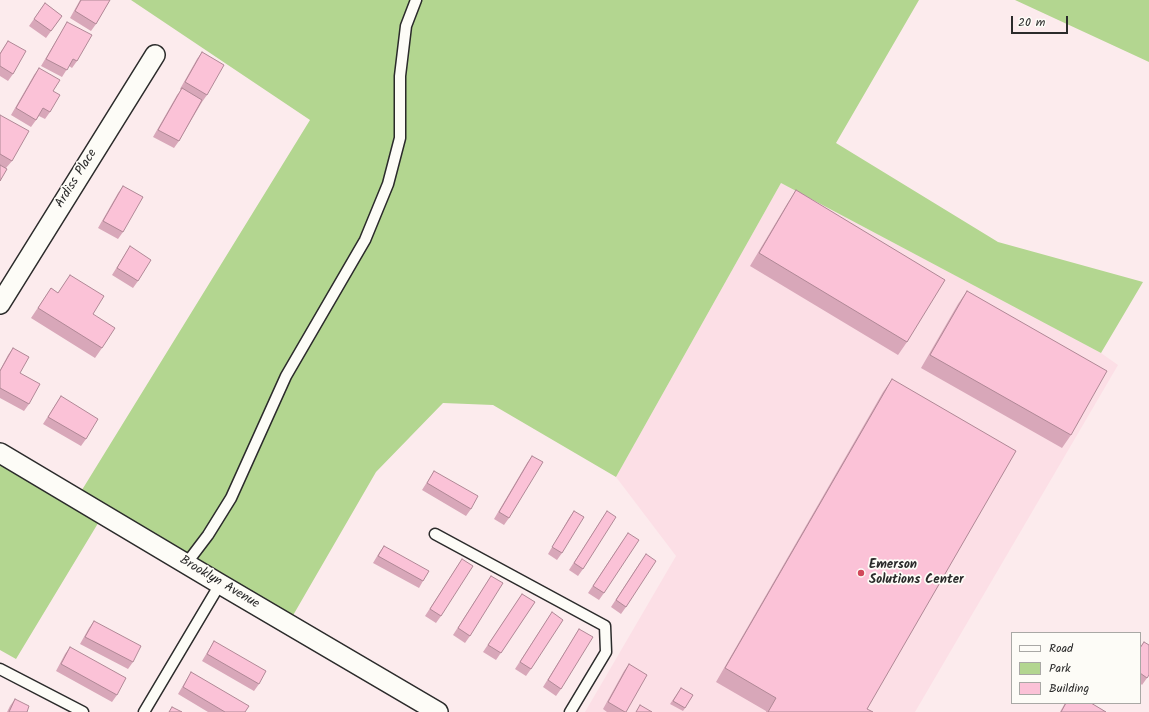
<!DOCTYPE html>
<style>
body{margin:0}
#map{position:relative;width:1149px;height:712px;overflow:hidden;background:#fcebed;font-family:Kalam,sans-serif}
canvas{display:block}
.legend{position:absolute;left:1011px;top:632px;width:130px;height:72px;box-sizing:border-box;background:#fdfcf7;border:1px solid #a9a8a5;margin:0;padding:5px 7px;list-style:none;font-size:12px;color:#2b2b2b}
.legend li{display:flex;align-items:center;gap:8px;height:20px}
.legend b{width:20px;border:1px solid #a9a8a5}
.scale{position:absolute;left:1011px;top:16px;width:57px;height:18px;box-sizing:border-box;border:2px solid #2b2b2b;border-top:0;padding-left:5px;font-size:12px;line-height:14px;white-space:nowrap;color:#2b2b2b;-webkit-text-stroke:3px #fdfcf7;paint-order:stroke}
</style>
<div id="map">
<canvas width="1149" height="712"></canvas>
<ul class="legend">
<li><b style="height:5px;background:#fdfcf7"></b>Road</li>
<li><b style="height:11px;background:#b3d690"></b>Park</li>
<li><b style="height:11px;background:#fbc2d7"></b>Building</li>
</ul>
<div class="scale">20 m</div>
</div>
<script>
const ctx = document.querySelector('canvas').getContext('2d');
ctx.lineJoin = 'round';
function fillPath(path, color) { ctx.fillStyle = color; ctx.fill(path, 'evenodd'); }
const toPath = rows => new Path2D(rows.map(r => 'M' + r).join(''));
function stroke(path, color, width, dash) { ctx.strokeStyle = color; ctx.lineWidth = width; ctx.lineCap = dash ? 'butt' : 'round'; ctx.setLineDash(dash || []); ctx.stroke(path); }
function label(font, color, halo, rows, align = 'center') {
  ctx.font = font + ' Kalam,sans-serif'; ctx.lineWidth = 3.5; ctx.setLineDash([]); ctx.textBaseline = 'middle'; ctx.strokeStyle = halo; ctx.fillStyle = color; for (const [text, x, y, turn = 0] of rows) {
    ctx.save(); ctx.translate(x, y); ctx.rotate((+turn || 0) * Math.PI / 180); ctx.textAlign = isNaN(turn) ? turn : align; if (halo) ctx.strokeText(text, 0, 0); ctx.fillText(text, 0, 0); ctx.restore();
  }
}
fillPath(toPath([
 [781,183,1101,353,1118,365,915,712,585,712,676,556,616,477]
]), '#fcdfe6');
fillPath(toPath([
 [131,0,919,0,836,143,998,242,1143,282,1101,353,781,183,616,477,493,405,443,403,376,472,288,624,103,515,16,659,0,650,0,453,77,498,310,120],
 [1015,0,1149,0,1149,62]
]), '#b3d690');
const service = toPath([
 [435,534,605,626,606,652,570,712],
 [186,564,208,535,231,498,286,376,365,240,388,184,400,138,400,76,406,26,416,0],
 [0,669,83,712],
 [144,712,220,584]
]);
const minor = toPath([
 [0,304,155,55],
 [0,453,220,584,438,712]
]);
stroke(service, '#2b2b2b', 13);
stroke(minor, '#2b2b2b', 22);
stroke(service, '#fdfcf7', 10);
stroke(minor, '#fdfcf7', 19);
fillPath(toPath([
 [80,0,110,0,96,24,91,31,70,18],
 [45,3,62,16,46,38,29,26],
 [67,22,77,61,72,68,69,66,62,77,41,66,63,29],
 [8,41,13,74,8,81,0,76,0,53],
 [202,52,207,95,202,102,179,141,174,148,153,137,177,95,181,90,180,89,197,59],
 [39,68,53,91,50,112,45,119,39,116,31,127,11,115,34,75],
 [0,115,12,161,6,168,0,181],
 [123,186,123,232,118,239,98,228,118,193],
 [796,190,907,342,898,355,750,266,787,204],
 [130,246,138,281,133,288,112,275],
 [70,275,93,314,102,348,95,358,31,318,51,288,58,293],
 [967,291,1071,435,1062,448,921,368,958,304],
 [13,348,29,404,24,411,0,398,0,370,8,355],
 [892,379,867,709,873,712,766,712,766,711,716,682,883,392],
 [61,396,86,439,81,446,43,424],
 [532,456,509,518,504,525,494,519,527,463],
 [434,471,471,509,466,516,422,490],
 [574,511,562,553,557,560,548,554,569,518],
 [607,511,583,569,578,576,569,570],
 [623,540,604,593,599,600,588,593],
 [384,546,423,581,419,588,373,563,379,553],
 [462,559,441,616,436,623,425,616],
 [641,561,626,607,621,614,611,607],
 [491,576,470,636,465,643,453,635],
 [522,594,535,602,496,660,483,652],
 [552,612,531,669,526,676,515,669],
 [94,621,133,662,128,669,80,644,89,628],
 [579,629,561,689,556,696,543,687],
 [214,641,259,684,254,691,202,661],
 [1144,642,1147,678,1142,685,1140,683,1140,647],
 [70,647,117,695,112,702,56,671,65,654],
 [629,664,626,712,607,712,603,709,624,671],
 [191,672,245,712,208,712,178,694],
 [681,688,685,708,683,711,670,704],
 [15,699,27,712,7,712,10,706],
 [1065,703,1091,703,1106,712,1060,712]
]), '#d8a7b9');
const building = toPath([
 [81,0,110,0,96,24,75,11,81,0],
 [45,3,62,16,51,31,34,19,45,3],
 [67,22,92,35,77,61,73,59,67,70,46,59,67,22],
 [8,41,26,51,13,74,0,66,0,54,8,41],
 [202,52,224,65,207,95,185,82,202,52],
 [39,68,60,80,53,91,60,95,50,112,43,108,36,120,16,108,39,68],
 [182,88,202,100,179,141,158,130,182,88],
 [0,115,29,131,12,161,0,154,0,115],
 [0,165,7,169,0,181,0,165],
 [123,186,143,197,123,232,103,221,123,186],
 [796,190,945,280,907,342,759,253,796,190],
 [130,246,151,260,138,281,117,268,130,246],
 [70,275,104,296,93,314,115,328,102,348,38,308,51,288,58,293,70,275],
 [967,291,1107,371,1071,435,930,355,967,291],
 [13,348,29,357,20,373,40,384,29,404,0,388,0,371,13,348],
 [892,379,1016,451,867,709,873,712,768,712,776,698,725,668,892,379],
 [61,396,98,419,86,439,48,417,61,396],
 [532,456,543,462,509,518,499,512,532,456],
 [434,471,478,496,471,509,427,483,434,471],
 [574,511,584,517,562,553,552,547,574,511],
 [607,511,616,517,583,569,574,563,607,511],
 [628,533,639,540,604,593,593,586,628,533],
 [384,546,429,571,423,581,378,556,384,546],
 [646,554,656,561,626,607,616,600,646,554],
 [462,559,473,566,441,616,430,609,462,559],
 [491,576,503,583,470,636,458,628,491,576],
 [522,594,535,602,501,653,488,645,522,594],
 [552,612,563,620,531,669,520,662,552,612],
 [94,621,141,646,133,662,85,637,94,621],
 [579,629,593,637,561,689,548,680,579,629],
 [214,641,266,671,259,684,207,654,214,641],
 [1144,642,1149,645,1149,675,1147,678,1140,673,1140,648,1144,642],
 [70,647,126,678,117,695,61,664,70,647],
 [629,664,647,675,626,712,625,712,608,702,629,664],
 [191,672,249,706,245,712,225,712,183,687,191,672],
 [681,688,693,695,685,708,673,701,681,688],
 [15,699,29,706,27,712,9,712,15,699],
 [1066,703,1091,703,1106,712,1061,712,1066,703],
 [640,705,652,712,636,712,640,705],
 [172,707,182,712,169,712,172,707]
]);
fillPath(building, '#fbc2d7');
stroke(building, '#b08896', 1);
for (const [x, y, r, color] of [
 [861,573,4,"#d1495b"]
]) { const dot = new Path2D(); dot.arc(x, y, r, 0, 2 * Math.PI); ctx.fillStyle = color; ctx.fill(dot); stroke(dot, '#fdfcf7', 1.5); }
label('13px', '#2b2b2b', '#fdfcf7', [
 ["Ardiss Place",77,179,-58],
 ["Brooklyn Avenue",219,583,31]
]);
label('bold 13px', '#2b2b2b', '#fdfcf7', [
 ["Emerson",869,566],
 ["Solutions Center",869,581]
], 'left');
</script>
